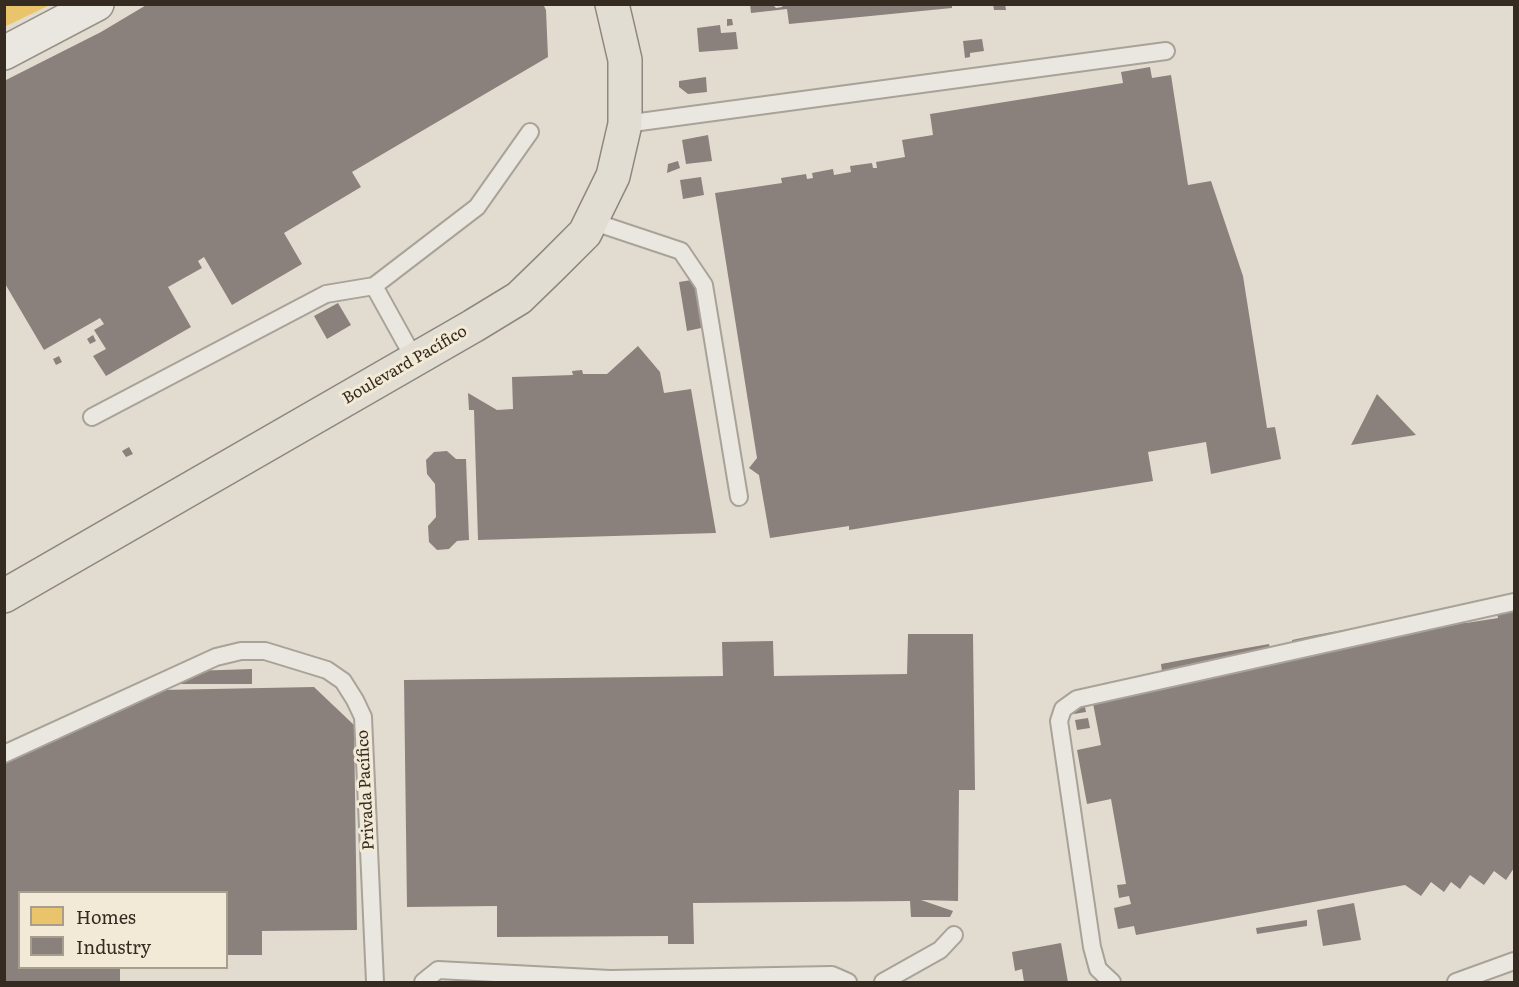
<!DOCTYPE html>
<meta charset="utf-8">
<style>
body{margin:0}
#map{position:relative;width:1519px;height:987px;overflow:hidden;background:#e2dcd0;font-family:Literata,serif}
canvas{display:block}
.frame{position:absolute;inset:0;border:6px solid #362b21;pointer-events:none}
.legend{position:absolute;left:18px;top:891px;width:210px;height:78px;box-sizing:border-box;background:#f2ead6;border:2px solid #a79e8e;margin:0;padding:8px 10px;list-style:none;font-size:18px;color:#362b21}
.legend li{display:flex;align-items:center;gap:12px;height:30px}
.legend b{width:30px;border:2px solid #a79e8e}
</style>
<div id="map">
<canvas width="1519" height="987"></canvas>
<div class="frame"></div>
<ul class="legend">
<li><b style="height:16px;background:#e9c46a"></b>Homes</li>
<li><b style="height:16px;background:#8a817c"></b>Industry</li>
</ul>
</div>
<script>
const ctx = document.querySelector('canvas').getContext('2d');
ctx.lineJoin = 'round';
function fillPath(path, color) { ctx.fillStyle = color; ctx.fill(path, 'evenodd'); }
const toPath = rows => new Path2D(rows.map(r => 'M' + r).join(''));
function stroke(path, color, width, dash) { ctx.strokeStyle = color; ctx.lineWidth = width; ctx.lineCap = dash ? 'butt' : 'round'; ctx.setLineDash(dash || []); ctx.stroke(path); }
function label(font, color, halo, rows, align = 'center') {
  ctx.font = font + ' Literata,serif'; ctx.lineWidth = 6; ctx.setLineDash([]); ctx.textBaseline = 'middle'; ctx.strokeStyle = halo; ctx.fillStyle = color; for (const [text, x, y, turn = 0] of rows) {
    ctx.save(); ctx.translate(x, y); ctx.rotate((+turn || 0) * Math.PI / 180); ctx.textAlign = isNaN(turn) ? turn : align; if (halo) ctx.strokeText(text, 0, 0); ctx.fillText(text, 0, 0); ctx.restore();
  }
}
fillPath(toPath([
 [4,4,52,4,4,27]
]), '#e9c46a');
fillPath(toPath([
 [148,4,543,4,546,10,548,57,352,172,361,187,284,233,302,264,232,305,204,257,198,261,202,268,168,287,191,327,106,376,93,356,106,349,94,330,104,324,100,318,44,350,4,282,4,81,101,32],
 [750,4,772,4,776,8,782,7,784,4,952,4,952,8,789,24,787,9,751,13],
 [993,4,1005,4,1006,10,994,10],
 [727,19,732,19,733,25,727,26],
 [720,25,721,33,736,32,738,49,699,52,697,28],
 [982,39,984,51,970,53,970,57,965,58,963,41],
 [1150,67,1152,78,1171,75,1188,185,1211,181,1243,276,1267,428,1275,427,1281,459,1211,474,1206,442,1148,452,1153,481,849,530,849,526,770,538,759,475,749,468,757,458,715,193,782,183,781,178,806,174,807,179,813,178,812,173,833,169,834,175,851,172,850,166,872,163,873,168,877,168,876,162,905,157,902,140,933,135,930,114,1123,83,1121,72],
 [706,77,707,92,688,94,679,87,679,81],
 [708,135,712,161,686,164,682,140],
 [678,161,680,168,667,173,668,164],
 [701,177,704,195,683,199,680,180],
 [698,279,706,327,687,331,679,282],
 [338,303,351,325,327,339,314,316],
 [93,335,96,341,90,344,87,339],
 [638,346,660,372,664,393,691,389,716,533,478,540,474,410,469,410,468,393,497,410,513,409,512,377,573,375,572,371,582,370,583,374,607,374],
 [59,356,62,362,56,365,53,359],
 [1377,394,1416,435,1351,445],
 [129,447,133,454,126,457,122,451],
 [447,451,456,459,466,459,469,540,457,541,449,549,437,550,429,542,428,526,436,517,435,484,427,474,426,460,434,452],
 [1514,598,1514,868,1506,880,1494,871,1484,885,1470,875,1460,889,1451,882,1444,892,1431,882,1421,896,1405,885,1136,935,1134,926,1118,929,1114,908,1131,904,1129,896,1119,898,1117,885,1126,884,1111,799,1087,804,1077,750,1101,745,1091,693,1163,680,1161,664,1241,649,1269,644,1272,659,1295,655,1292,640,1316,635,1463,608,1466,623,1498,618,1495,602],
 [908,634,973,634,975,790,959,790,958,901,921,900,953,911,950,917,911,917,910,901,693,903,694,944,668,944,668,936,497,937,497,906,407,907,404,680,723,676,722,642,773,641,774,676,907,674],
 [252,669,252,684,177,684,175,678,191,671],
 [314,687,354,725,357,930,262,931,262,955,226,955,226,892,20,892,20,968,120,968,120,982,4,982,4,758,160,690],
 [1084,702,1086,712,1074,714,1072,704],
 [1088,718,1090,728,1077,730,1075,720],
 [1354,903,1361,940,1323,946,1317,910],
 [1307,920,1307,926,1257,934,1256,928],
 [1061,943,1068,982,1024,982,1022,969,1015,971,1012,952]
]), '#8a817c');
const lane = toPath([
 [625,124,1166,51],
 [591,221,681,251,704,285,739,497],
 [374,286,415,360],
 [92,417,326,294,374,286,477,207,530,132],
 [4,754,216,657,241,651,265,651,327,670,343,681,355,700,363,717,375,982],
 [423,982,438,970,610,979,832,975,848,982],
 [883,982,940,950,954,935],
 [1112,982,1098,969,1092,947,1059,721,1063,709,1077,699,1514,602],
 [1456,982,1514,961]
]);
const secondary = toPath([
 [4,53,97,4]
]);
const primary = toPath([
 [4,596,473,326,519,298,552,266,585,233,613,176,625,124,625,60,612,4]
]);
stroke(lane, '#a8a298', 20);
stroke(secondary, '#979188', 36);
stroke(primary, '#8d877f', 36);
stroke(lane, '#eae7e0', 16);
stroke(secondary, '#eae7e0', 33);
stroke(primary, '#e2ddd2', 33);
label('16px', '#362b21', '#f2ead6', [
 ["Boulevard Pacífico",405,365,-30],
 ["Privada Pacífico",366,790,-93]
]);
</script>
